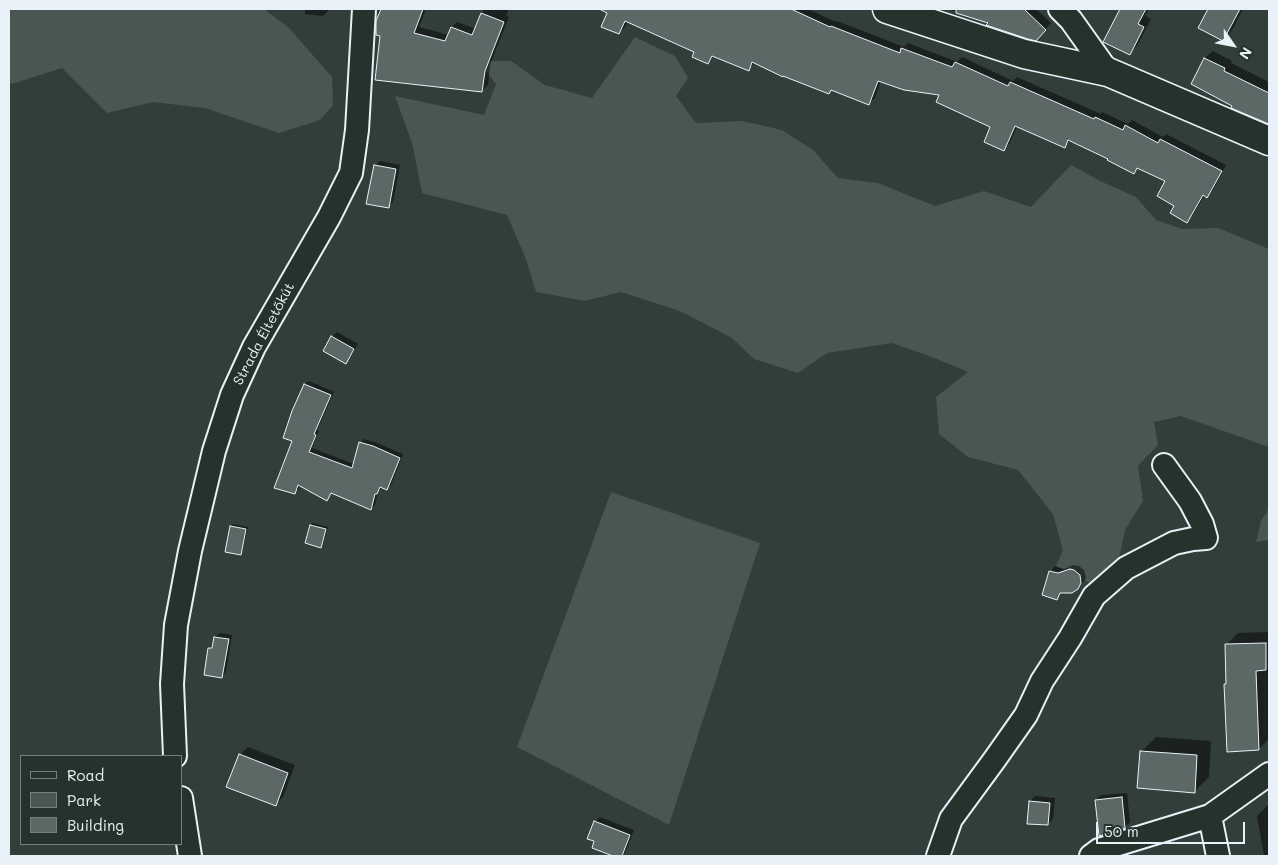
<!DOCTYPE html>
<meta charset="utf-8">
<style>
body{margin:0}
#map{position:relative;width:1278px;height:865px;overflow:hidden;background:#323e39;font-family:Mali,sans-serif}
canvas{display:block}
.frame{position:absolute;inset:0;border:10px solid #e8f1f8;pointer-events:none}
.legend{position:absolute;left:20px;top:755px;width:162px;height:90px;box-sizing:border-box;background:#26332d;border:1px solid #747f7e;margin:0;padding:6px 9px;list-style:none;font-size:15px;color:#e8f1f8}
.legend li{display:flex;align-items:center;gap:10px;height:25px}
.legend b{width:25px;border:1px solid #747f7e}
.north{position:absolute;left:1208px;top:20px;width:50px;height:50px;-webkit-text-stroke:4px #26332d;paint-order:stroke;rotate:123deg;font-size:14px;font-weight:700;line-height:20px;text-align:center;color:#e8f1f8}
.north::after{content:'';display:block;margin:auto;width:18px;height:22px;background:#e8f1f8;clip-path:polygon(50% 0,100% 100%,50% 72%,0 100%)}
.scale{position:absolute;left:1096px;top:822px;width:149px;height:22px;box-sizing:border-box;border:2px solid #e8f1f8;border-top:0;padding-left:6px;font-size:15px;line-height:18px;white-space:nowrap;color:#e8f1f8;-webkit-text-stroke:4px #26332d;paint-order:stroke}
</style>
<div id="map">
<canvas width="1278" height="865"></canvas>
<div class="frame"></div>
<ul class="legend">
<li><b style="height:6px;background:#26332d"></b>Road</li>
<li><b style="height:14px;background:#495651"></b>Park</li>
<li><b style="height:14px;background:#5c6865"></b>Building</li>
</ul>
<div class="north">N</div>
<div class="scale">50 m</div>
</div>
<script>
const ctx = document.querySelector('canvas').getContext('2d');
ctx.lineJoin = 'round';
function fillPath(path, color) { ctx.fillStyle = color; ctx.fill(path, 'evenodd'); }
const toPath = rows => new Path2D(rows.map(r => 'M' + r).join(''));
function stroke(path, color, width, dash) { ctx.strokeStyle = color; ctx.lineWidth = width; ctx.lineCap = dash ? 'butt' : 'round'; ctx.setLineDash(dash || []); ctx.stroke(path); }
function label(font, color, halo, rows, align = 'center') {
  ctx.font = font + ' Mali,sans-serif'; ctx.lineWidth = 4.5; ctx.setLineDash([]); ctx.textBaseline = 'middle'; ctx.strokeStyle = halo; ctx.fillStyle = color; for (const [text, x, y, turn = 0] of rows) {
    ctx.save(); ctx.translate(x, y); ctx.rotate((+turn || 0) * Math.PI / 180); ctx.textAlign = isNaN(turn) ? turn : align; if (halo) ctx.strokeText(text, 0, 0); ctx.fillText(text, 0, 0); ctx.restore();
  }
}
fillPath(toPath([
 [9,9,264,9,289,28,332,77,333,105,320,120,279,133,205,108,153,102,107,113,62,68,12,84,9,83],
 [635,37,675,56,688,78,676,96,696,123,742,121,782,130,813,150,838,178,878,183,935,206,984,191,1031,207,1071,165,1098,180,1136,197,1156,220,1182,229,1218,228,1269,249,1269,447,1181,416,1154,422,1158,445,1138,466,1143,501,1125,530,1116,574,1106,591,1056,566,1063,550,1053,514,1018,470,968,457,939,434,936,397,968,372,932,357,892,343,827,353,798,373,754,359,732,338,680,311,621,292,585,301,536,292,526,259,507,215,422,193,412,143,395,96,484,115,496,84,478,61,511,61,545,85,592,98],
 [611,492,760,543,669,825,517,747],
 [1269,508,1269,540,1256,542,1261,521]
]), '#495651');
fillPath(toPath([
 [305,9,328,9,328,11,323,16,305,14],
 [378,9,426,9,419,27,449,35,452,27,457,22,476,29,484,9,509,9,506,16,509,17,490,65,488,85,482,90,382,35],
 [597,9,808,9,836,22,837,21,904,47,908,43,957,62,962,57,1013,81,1017,77,1101,114,1102,112,1128,124,1132,120,1163,137,1166,134,1226,165,1213,190,1207,196,1205,195,1192,216,1186,221,1176,205,1166,181,1139,168,1133,173,1109,158,1070,141,1064,146,1018,125,1009,144,1004,149,992,126,941,94,881,81,875,98,869,103,832,89,829,93,755,62,749,69,715,55,708,63,696,52,628,21,625,27,619,33,608,14],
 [947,9,1036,9,1051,23,1036,39,990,22],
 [1122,9,1149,9,1145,16,1151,19,1137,46,1130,53,1105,41],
 [1209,9,1243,9,1231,32,1223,40,1199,28],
 [1213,51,1232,61,1231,63,1269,82,1269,123,1233,107,1234,105,1192,84,1205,58],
 [380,161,400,165,393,202,388,207,375,166],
 [337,332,358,344,350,358,345,362,332,337],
 [309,381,334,392,317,430,319,431,312,448,354,464,360,443,364,439,377,443,403,454,391,485,387,489,382,486,381,489,378,492,375,505,371,509,333,492,327,499,300,485,299,489,295,492,293,411,305,384],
 [313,523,328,527,323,544,321,546,311,525],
 [233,524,248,527,242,551,240,553,231,526],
 [1073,565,1079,566,1084,570,1086,577,1085,580,1074,590,1062,591,1057,599,1051,571,1055,566,1064,569],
 [1269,632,1269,666,1268,667,1269,739,1259,749,1225,685,1227,683,1226,645,1238,633],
 [220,633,232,635,226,672,222,676,209,648,214,644,215,637],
 [1156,737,1211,741,1209,777,1194,792,1141,752],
 [248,747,295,765,283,797,275,805,240,755],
 [1127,793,1130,822,1125,827,1096,800,1101,795],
 [1035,796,1055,798,1053,819,1048,824,1030,801],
 [1269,804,1269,856,1264,856,1257,816],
 [600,817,634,830,625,853,622,856,616,856,593,847,596,841,595,822]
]), '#0007');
const building = toPath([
 [381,9,423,9,414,33,445,41,451,27,472,35,481,13,504,22,485,71,482,92,375,80,380,36,376,35,376,21,381,9],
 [599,9,791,9,830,27,831,26,900,53,901,48,952,67,955,62,1008,86,1010,82,1094,119,1095,117,1123,130,1125,125,1158,143,1160,139,1222,171,1207,198,1203,195,1187,223,1170,213,1174,206,1157,196,1165,181,1137,168,1134,174,1107,160,1108,159,1068,140,1065,148,1015,126,1004,151,984,142,990,127,936,102,939,95,904,90,878,81,869,105,831,90,829,94,783,76,783,77,752,62,749,71,712,56,708,64,692,57,694,52,625,21,619,34,601,27,607,13,599,9],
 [956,9,1024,9,1046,30,1036,41,1028,39,986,25,988,23,956,13,956,9],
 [1120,9,1146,9,1138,24,1144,27,1130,55,1103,42,1120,9],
 [1208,9,1240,9,1223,41,1198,28,1208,9],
 [1204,58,1225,68,1224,71,1269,93,1269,124,1231,108,1232,106,1191,84,1204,58],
 [374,165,396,169,389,208,366,204,374,165],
 [331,336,354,349,346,364,323,351,331,336],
 [304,384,331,395,314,434,316,435,309,452,352,468,359,442,373,446,400,458,387,490,380,487,377,494,375,494,371,510,331,493,327,501,298,485,295,494,274,488,292,441,283,438,292,411,304,384],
 [310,525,326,529,321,548,305,543,310,525],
 [230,526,246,529,241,555,225,552,230,526],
 [1070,569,1074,570,1080,575,1081,583,1078,589,1072,593,1060,593,1057,600,1042,595,1049,571,1058,573,1070,569],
 [214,637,229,639,222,678,204,675,208,648,212,648,214,637],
 [1266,643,1266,670,1256,671,1259,750,1227,752,1224,684,1226,684,1225,644,1266,643],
 [1140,751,1197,755,1195,793,1137,788,1140,751],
 [239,754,288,773,276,806,226,787,239,754],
 [1122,797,1125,828,1099,836,1095,800,1122,797],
 [1029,801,1050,803,1048,825,1027,824,1029,801],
 [594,821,630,835,622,856,613,856,592,848,594,841,587,839,594,821]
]);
fillPath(building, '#5c6865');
stroke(building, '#e8f1f8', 1);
const minor = toPath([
 [1060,9,1071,20,1108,72],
 [175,756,172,684,176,625,190,551,214,451,232,395,254,347,329,217,351,173,357,130,364,9],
 [181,798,190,856],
 [1210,816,1218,856],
 [938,856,951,819,995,759,1026,715,1042,681,1070,638,1094,596,1126,568,1174,543,1193,539,1206,538,1202,524,1190,501,1164,465],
 [1091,856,1099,850,1210,816,1269,774]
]);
const major = toPath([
 [887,9,1024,54,1108,72,1269,141]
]);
stroke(minor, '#e8f1f8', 26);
stroke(major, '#e8f1f8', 31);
stroke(minor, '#26332d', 22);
stroke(major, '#26332d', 28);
label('14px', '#e8f1f8', '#26332d', [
 ["Strada Éltetőkút",264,334,-62]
]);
</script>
